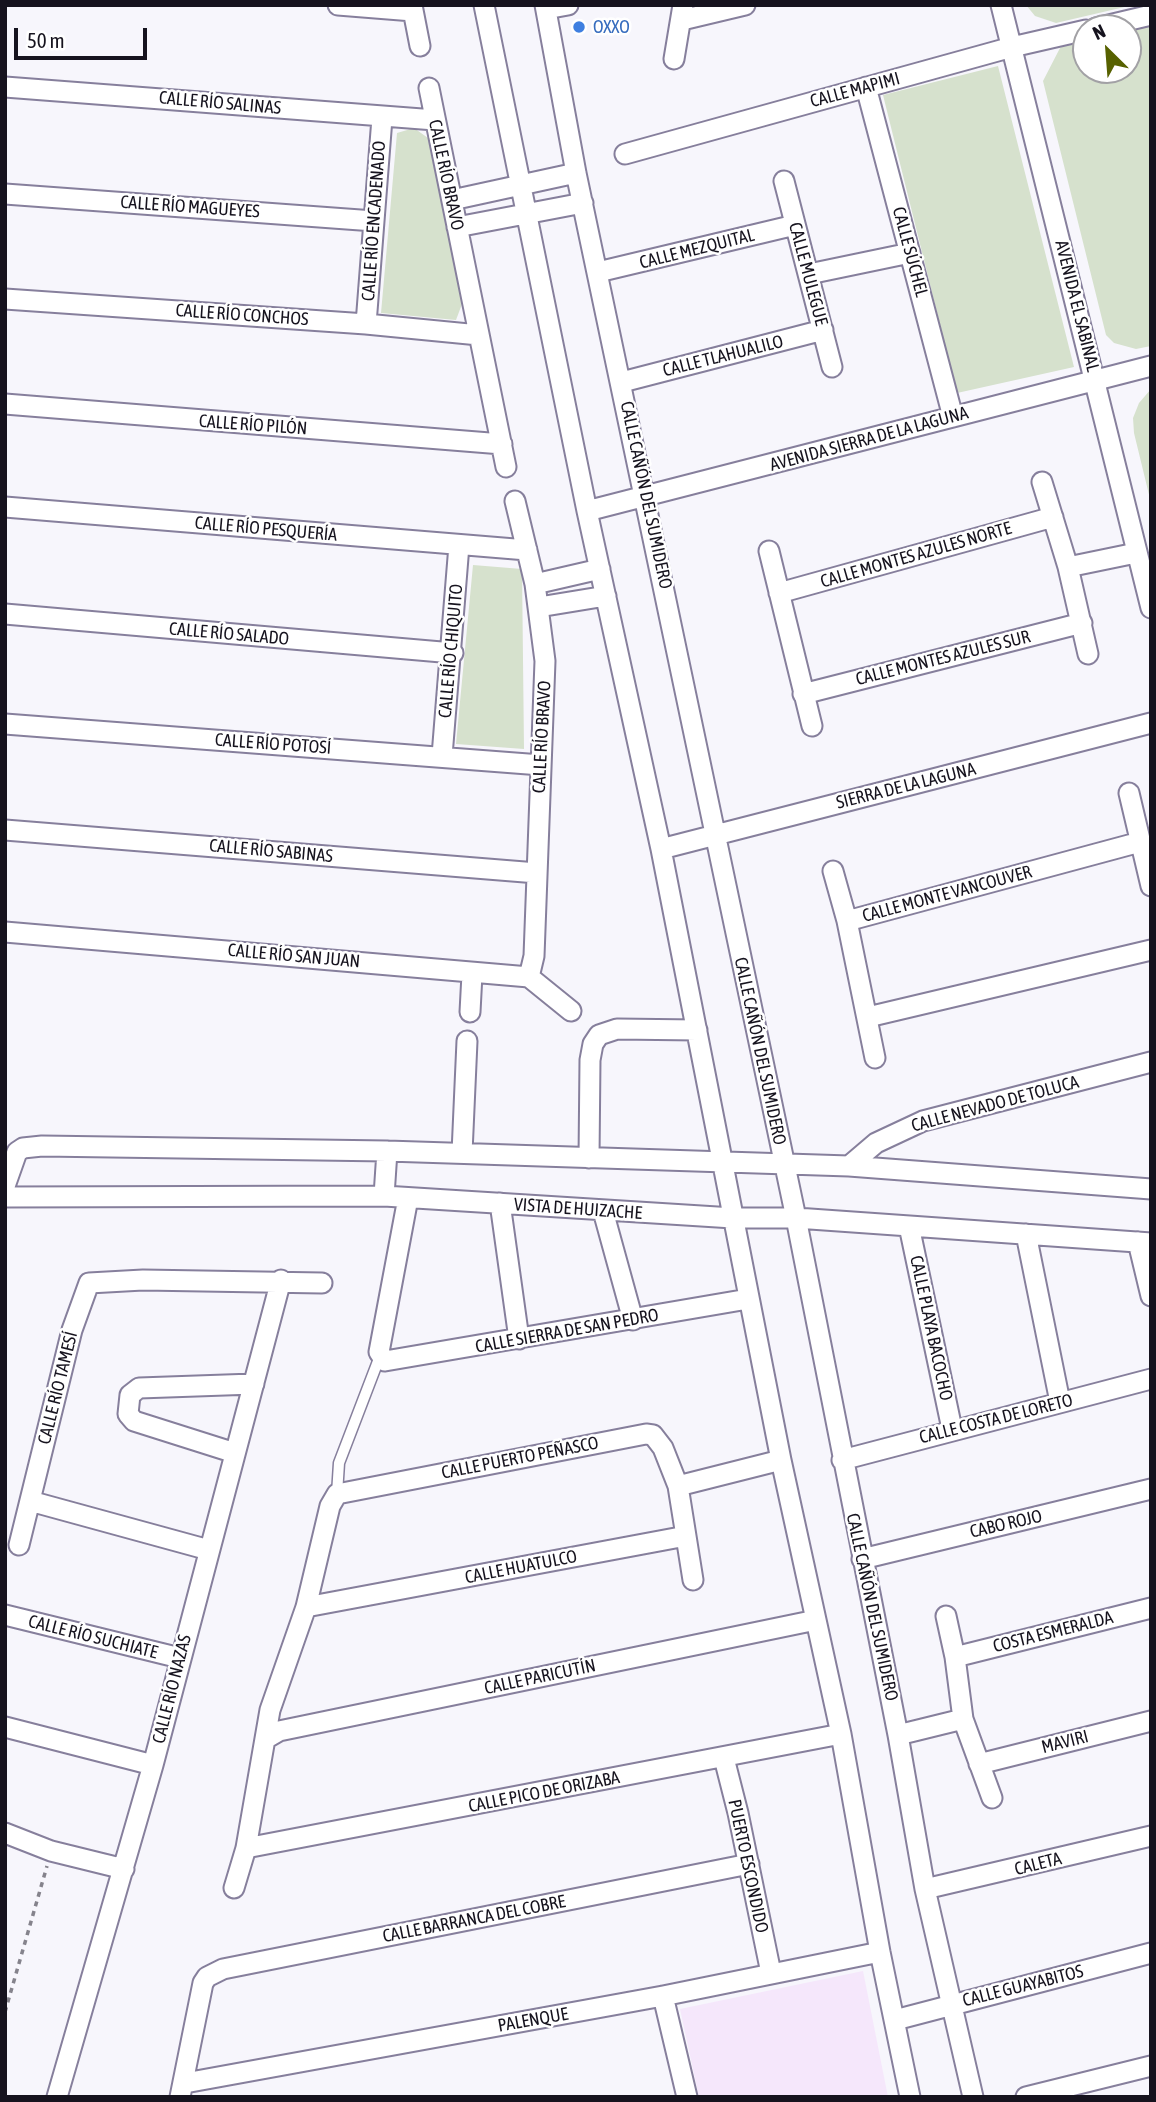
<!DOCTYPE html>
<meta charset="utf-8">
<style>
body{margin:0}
#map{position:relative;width:1156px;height:2102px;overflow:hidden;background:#f7f6fc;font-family:"Asap Condensed",sans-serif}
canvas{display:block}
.frame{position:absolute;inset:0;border:7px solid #16131e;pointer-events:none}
.north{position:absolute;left:1072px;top:14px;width:70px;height:70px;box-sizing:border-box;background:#fff;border:2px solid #a2a1a5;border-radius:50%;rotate:335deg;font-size:19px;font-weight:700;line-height:28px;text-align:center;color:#16131e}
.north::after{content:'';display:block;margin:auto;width:24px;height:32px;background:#576100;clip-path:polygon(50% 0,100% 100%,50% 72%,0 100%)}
.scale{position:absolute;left:14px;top:28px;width:133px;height:32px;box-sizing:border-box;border:4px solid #16131e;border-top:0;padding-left:9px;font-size:21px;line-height:24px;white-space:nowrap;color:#16131e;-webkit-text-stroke:5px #fff;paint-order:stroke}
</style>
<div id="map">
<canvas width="1156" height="2102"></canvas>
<div class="frame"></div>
<div class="north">N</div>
<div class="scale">50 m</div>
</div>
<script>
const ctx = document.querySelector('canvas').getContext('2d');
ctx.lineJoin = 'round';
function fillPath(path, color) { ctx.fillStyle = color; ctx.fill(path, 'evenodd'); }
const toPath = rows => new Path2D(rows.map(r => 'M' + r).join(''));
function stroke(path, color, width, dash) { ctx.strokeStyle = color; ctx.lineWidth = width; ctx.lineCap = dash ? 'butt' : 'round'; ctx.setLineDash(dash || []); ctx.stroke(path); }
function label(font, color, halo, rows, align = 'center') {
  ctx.font = font + ' "Asap Condensed",sans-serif'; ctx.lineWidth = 5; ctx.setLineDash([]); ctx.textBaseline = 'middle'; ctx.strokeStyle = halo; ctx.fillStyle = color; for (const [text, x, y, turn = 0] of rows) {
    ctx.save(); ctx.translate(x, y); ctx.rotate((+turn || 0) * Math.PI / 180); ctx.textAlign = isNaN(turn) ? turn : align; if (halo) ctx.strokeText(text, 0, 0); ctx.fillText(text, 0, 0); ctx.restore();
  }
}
fillPath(toPath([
 [863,1971,888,2097,699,2097,680,2009]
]), '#f5e7fb');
fillPath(toPath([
 [1026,5,1133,5,1056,23,1035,16],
 [1151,25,1151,346,1136,349,1114,343,1106,335,1043,81,1060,48,1068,43,1086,39,1086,70,1128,70,1128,30],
 [998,66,1074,367,957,393,883,95],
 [414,128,428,138,462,304,456,320,381,313,397,133],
 [1151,389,1151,503,1134,433,1133,418,1139,403],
 [473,565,522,569,524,749,456,744]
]), '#d6e1cd');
const service = toPath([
 [337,1494,339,1463,380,1356]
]);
const minor = toPath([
 [338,5,413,11],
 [412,5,420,46],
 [484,5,587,511,661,849,781,1460,841,1734,880,1952,910,2097],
 [545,5,576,173,796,1218,898,1735,925,1889,973,2097],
 [1001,5,1151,608],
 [546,9,568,5],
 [682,20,745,5],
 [1096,28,1151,15],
 [674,59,683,5],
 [5,87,435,120],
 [866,87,953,417],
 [429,88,506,467],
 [625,154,1012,47,1086,30],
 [784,181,832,367],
 [5,194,374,221],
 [452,200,576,173],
 [457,227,583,203],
 [598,272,795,225],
 [809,274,910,253],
 [5,299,366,324,479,335],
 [366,324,382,118],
 [622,382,823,330],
 [5,404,502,444],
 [1042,482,1068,567,1088,654],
 [515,501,535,584,545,661,534,956,529,977],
 [5,507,527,550],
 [587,511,1151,366],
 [769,551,812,726],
 [1068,567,1136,553],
 [535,584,600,569],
 [779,593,1053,517],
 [539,607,606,596],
 [5,614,453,653],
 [803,694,1082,623],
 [5,724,541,765],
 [442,756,459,545],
 [1129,793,1151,886],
 [5,830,537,873],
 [661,849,1151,723],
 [833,871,847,921,875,1058],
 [847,921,1140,842],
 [5,932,529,977,571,1011],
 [470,1012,472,974],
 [868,1017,1151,950],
 [462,1153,467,1041],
 [589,1158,590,1060,593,1044,599,1035,617,1029,697,1030],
 [849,1166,876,1143,923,1121,1151,1062],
 [5,1186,17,1152,23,1148,42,1146,387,1151,849,1166,1151,1189],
 [384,1196,387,1151],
 [5,1197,384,1196,733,1218,796,1218,1151,1243],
 [408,1198,379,1352,385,1361,748,1299],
 [500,1203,519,1339],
 [603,1211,633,1320],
 [909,1226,952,1429],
 [1026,1234,1060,1402],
 [1138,1242,1151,1296],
 [235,1453,134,1421,128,1414,130,1395,139,1388,254,1384],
 [842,1460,1151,1379],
 [678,1486,781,1460],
 [30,1501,209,1550],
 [19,1545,72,1330,89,1283,143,1280,322,1283],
 [862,1559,1151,1489],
 [306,1607,686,1536],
 [5,1615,180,1658],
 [946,1616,955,1657,963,1719,992,1798],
 [955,1657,1151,1608],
 [5,1727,153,1765],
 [898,1735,963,1719],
 [267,1738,279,1731,816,1620],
 [724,1758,738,1813,771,1973],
 [979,1764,1151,1721],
 [5,1833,51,1851,124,1869],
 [246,1848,841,1734],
 [234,1888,246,1848,270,1710,306,1607,330,1506,337,1494,646,1434,653,1435,663,1448,678,1486,693,1580],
 [925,1889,1151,1836],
 [663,1996,687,2097],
 [895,2020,1151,1953],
 [185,2083,663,1996,880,1952],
 [57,2097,153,1765,281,1280],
 [180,2097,203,1983,207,1977,223,1969,749,1864],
 [1026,2097,1151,2066]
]);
stroke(service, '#867f9c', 13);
stroke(minor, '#867f9c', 23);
stroke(toPath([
 [5,2012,47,1866]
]), '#85838c', 3.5, [5, 5]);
stroke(service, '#fff', 10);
stroke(minor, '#fff', 19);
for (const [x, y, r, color] of [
 [579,27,7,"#3f7fe0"]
]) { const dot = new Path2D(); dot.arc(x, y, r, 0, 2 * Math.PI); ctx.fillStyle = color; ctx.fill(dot); stroke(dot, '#fff', 2.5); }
label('18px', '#366cbe', '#fff', [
 ["OXXO",593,27]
], 'left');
label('18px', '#16131e', '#fff', [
 ["CALLE MAPIMI",855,90,-15],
 ["CALLE RÍO SALINAS",220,103,5],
 ["CALLE RÍO BRAVO",446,175,78],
 ["CALLE RÍO MAGUEYES",190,207,4],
 ["CALLE RÍO ENCADENADO",374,221,-86],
 ["CALLE MEZQUITAL",697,249,-14],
 ["CALLE SÚCHEL",910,252,75],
 ["CALLE MULEGUE",808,274,75],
 ["AVENIDA EL SABINAL",1077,306,76],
 ["CALLE RÍO CONCHOS",242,315,4],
 ["CALLE TLAHUALILO",723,356,-14],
 ["CALLE RÍO PILÓN",253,425,4],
 ["AVENIDA SIERRA DE LA LAGUNA",869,439,-15],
 ["CALLE CAÑÓN DEL SUMIDERO",646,495,78],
 ["CALLE RÍO PESQUERÍA",266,529,5],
 ["CALLE MONTES AZULES NORTE",916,555,-16],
 ["CALLE RÍO SALADO",229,634,5],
 ["CALLE RÍO CHIQUITO",451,651,-85],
 ["CALLE MONTES AZULES SUR",943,658,-14],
 ["CALLE RÍO BRAVO",542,737,-87],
 ["CALLE RÍO POTOSÍ",273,744,4],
 ["SIERRA DE LA LAGUNA",906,786,-14],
 ["CALLE RÍO SABINAS",271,851,5],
 ["CALLE MONTE VANCOUVER",947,894,-15],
 ["CALLE RÍO SAN JUAN",294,956,5],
 ["CALLE CAÑÓN DEL SUMIDERO",760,1051,78],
 ["CALLE NEVADO DE TOLUCA",995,1104,-15],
 ["VISTA DE HUIZACHE",578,1209,4],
 ["CALLE PLAYA BACOCHO",931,1328,78],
 ["CALLE SIERRA DE SAN PEDRO",567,1331,-10],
 ["CALLE RÍO TAMESÍ",58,1388,-76],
 ["CALLE COSTA DE LORETO",996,1419,-14],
 ["CALLE PUERTO PEÑASCO",520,1458,-11],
 ["CABO ROJO",1006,1524,-13],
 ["CALLE HUATULCO",521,1567,-11],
 ["CALLE CAÑÓN DEL SUMIDERO",872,1607,78],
 ["COSTA ESMERALDA",1053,1632,-14],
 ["CALLE RÍO SUCHIATE",93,1637,14],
 ["CALLE PARICUTÍN",540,1677,-12],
 ["CALLE RÍO NAZAS",172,1689,-76],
 ["MAVIRI",1065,1742,-14],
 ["CALLE PICO DE ORIZABA",544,1792,-11],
 ["CALETA",1038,1864,-14],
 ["PUERTO ESCONDIDO",748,1866,78],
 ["CALLE BARRANCA DEL COBRE",474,1919,-11],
 ["CALLE GUAYABITOS",1023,1986,-14],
 ["PALENQUE",533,2020,-10]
]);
</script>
